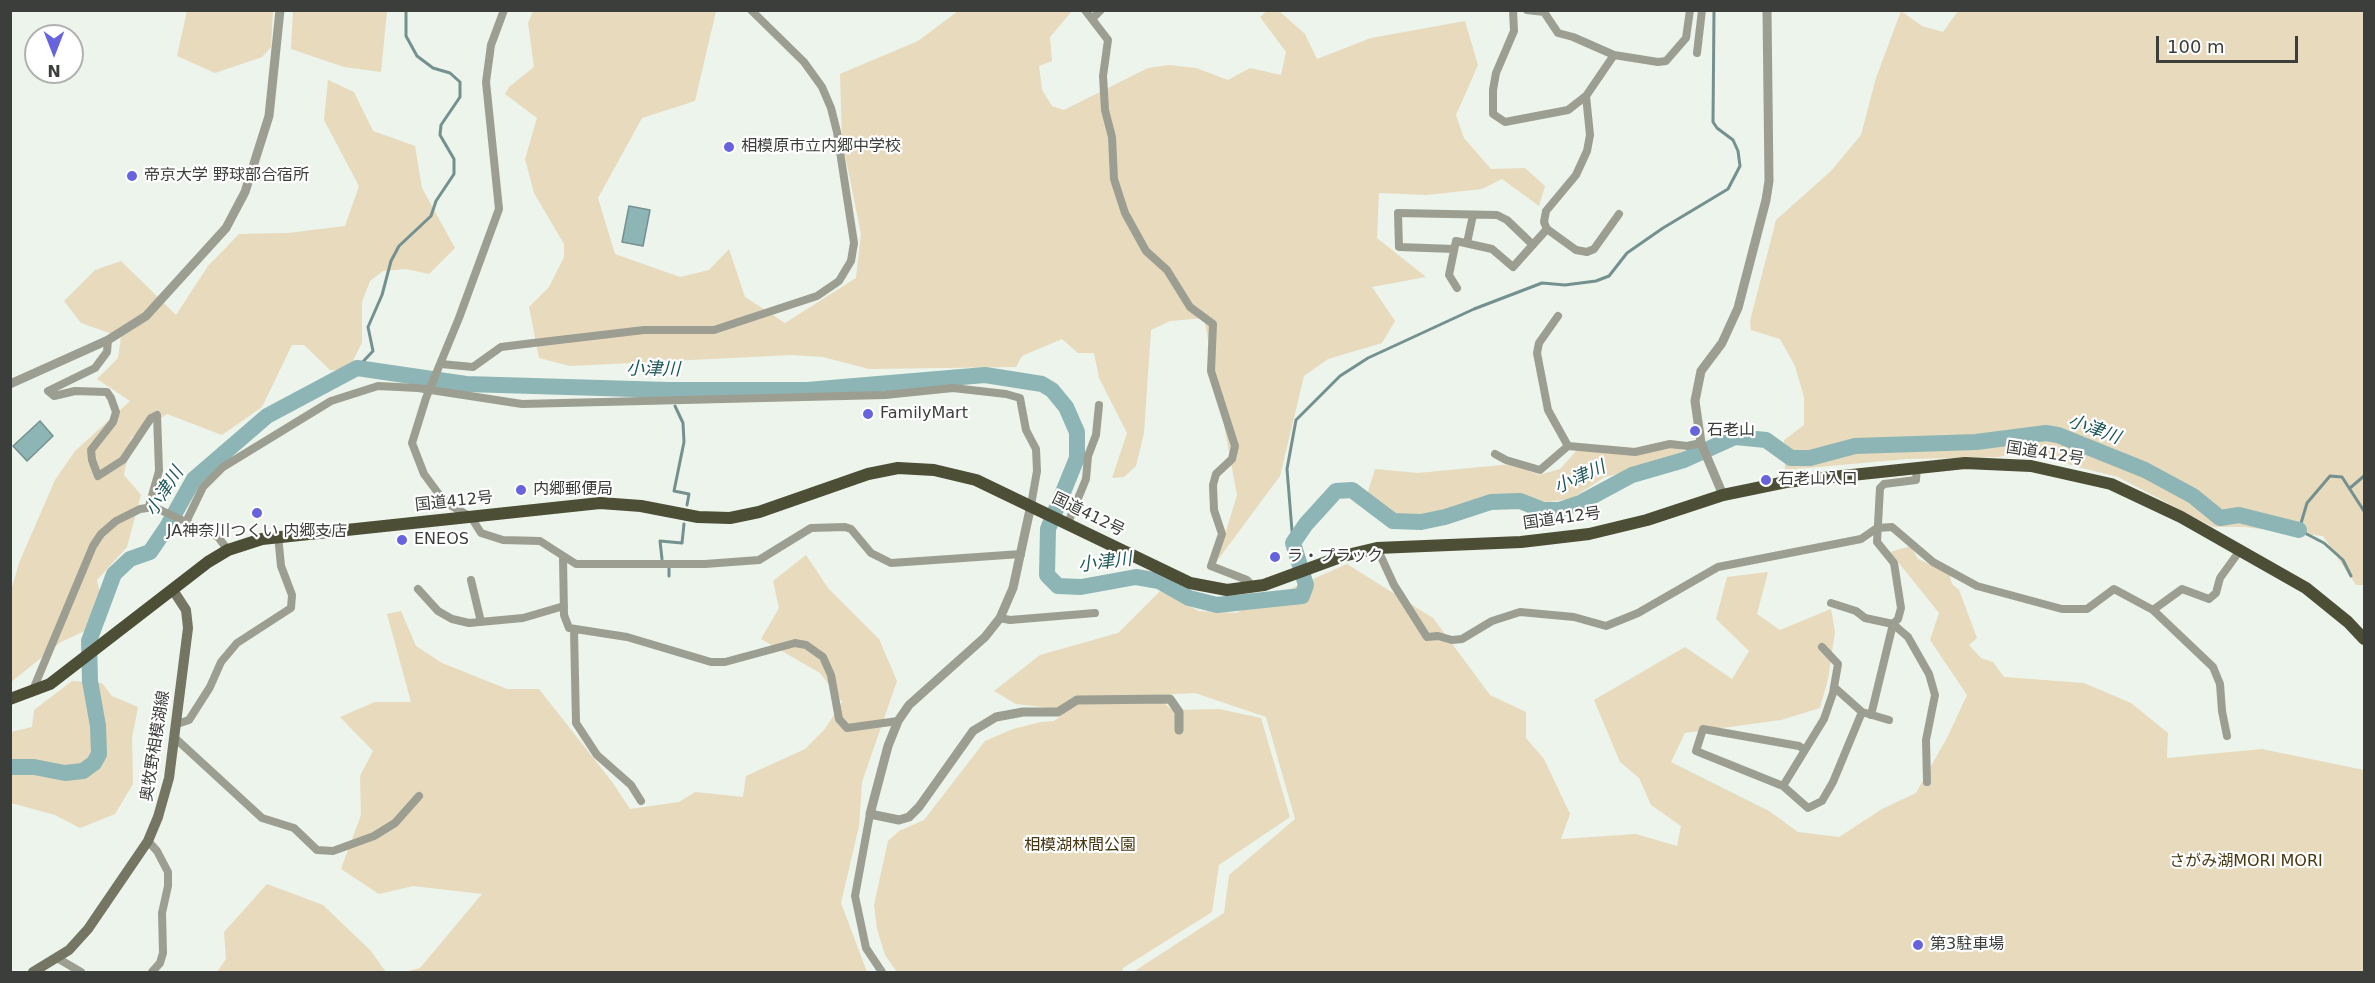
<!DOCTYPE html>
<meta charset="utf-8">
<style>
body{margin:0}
#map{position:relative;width:2375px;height:983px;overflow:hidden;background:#ecf4eb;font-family:"DejaVu Sans",sans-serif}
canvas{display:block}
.frame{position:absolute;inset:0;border:12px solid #3b3e3a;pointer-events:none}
.north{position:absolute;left:24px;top:24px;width:60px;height:60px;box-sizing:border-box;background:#fff;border:2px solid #b1b2b0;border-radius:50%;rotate:180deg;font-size:16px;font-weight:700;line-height:24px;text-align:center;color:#3b3e3a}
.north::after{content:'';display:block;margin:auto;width:21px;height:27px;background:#6763dc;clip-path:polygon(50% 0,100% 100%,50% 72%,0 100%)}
.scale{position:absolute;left:2156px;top:36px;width:142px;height:27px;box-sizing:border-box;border:3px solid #3b3e3a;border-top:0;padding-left:8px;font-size:18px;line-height:21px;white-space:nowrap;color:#3b3e3a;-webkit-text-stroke:4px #fff;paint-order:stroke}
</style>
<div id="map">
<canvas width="2375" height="983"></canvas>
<div class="frame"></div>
<div class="north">N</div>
<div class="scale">100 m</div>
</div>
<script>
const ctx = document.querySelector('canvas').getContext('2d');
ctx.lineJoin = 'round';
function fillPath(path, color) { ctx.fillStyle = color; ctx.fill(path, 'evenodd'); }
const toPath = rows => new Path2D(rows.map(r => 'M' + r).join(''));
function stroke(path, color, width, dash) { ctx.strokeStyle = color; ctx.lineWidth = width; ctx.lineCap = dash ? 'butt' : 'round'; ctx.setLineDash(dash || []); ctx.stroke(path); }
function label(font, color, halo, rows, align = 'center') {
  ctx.font = font + ' "DejaVu Sans","Noto Sans JP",sans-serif'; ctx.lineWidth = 4.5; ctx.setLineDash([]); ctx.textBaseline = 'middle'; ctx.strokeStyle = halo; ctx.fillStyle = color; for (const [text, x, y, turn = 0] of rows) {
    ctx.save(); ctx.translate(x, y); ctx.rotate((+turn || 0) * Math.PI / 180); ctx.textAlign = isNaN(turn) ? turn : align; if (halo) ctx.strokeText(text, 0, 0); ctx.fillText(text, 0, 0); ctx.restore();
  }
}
fillPath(toPath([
 [187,11,273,11,271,47,262,57,215,73,177,56],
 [293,11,387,11,381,72,344,67,291,49],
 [533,11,716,11,695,101,642,118,598,198,615,254,680,277,709,270,729,249,745,297,785,323,856,278,861,234,842,140,840,74,918,41,958,11,1072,11,1050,37,1052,61,1039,66,1042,90,1052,106,1064,110,1148,68,1169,65,1196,68,1228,80,1250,68,1281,75,1286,52,1260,17,1267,11,1279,11,1305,34,1317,59,1371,38,1465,21,1478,65,1456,115,1464,138,1491,169,1525,168,1545,186,1539,206,1502,179,1482,189,1427,195,1379,193,1377,238,1426,277,1372,287,1395,321,1382,343,1328,359,1304,376,1280,476,1217,561,1237,495,1204,318,1170,321,1151,330,1144,433,1136,466,1124,477,1112,478,1127,433,1099,378,1094,353,1078,353,1062,339,1022,356,1016,367,869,369,823,357,791,355,570,366,539,358,529,307,549,287,564,257,564,244,534,193,525,159,537,118,505,94,509,87,534,67,528,23],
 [1901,11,1922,26,1943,32,1958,11,2364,11,2364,585,2356,585,2323,536,2244,527,2213,527,2118,477,2070,465,2033,448,1999,457,1907,459,1785,470,1784,440,1804,425,1804,397,1795,366,1780,339,1751,330,1750,321,1776,220,1830,172,1861,135,1876,78],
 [328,80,354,92,373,131,415,146,422,188,455,248,429,274,406,269,383,271,370,281,362,302,362,342,352,363,339,371,330,370,304,345,292,345,262,407,222,435,167,414,131,438,124,475,141,495,127,547,97,580,106,621,61,642,11,682,11,591,19,563,55,480,75,451,130,401,97,379,118,358,121,337,81,323,64,301,95,270,121,261,176,315,208,266,239,234,288,233,345,226,359,186,324,120],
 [1670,446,1685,451,1640,469,1605,477,1571,499,1547,502,1507,495,1467,503,1427,518,1394,517,1367,495,1375,469,1418,473,1512,464,1539,475,1560,469,1578,449,1635,454],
 [1911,546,1918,559,1949,573,1952,584,1959,590,1977,638,1969,645,1981,658,1993,662,2004,677,2084,683,2131,703,2168,733,2167,758,2262,749,2364,770,2364,972,1133,972,1224,913,1229,875,1295,819,1266,717,1195,693,1076,699,1060,709,1016,704,994,691,1040,655,1118,633,1160,591,1199,611,1236,613,1347,564,1433,618,1490,695,1526,712,1526,738,1544,759,1570,814,1561,839,1636,834,1677,846,1681,826,1651,805,1639,778,1620,762,1594,700,1685,647,1732,679,1749,651,1716,619,1727,577,1768,572,1757,614,1780,630,1831,609,1835,632,1828,679,1820,708,1781,720,1685,733,1671,762,1769,811,1798,832,1839,837,1882,809,1916,793,1948,736,1967,695,1930,640,1939,613,1890,552],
 [806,555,828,588,879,639,897,681,862,782,859,826,841,903,867,972,405,972,420,968,482,894,413,886,379,894,341,869,361,815,360,776,373,751,340,717,375,702,411,702,387,614,401,611,416,646,442,663,507,689,539,689,613,783,630,809,679,802,695,792,743,797,746,776,805,749,825,729,842,702,820,673,761,639,779,608,773,581],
 [72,681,102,683,112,696,138,707,132,738,133,784,115,814,80,828,55,815,11,803,11,732,32,727,34,710],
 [1162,702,1173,710,1219,709,1261,718,1290,817,1219,865,1212,912,1123,968,1122,972,897,972,885,955,877,929,874,905,888,841,899,831,924,820,985,741,1013,729,1041,722,1054,721,1077,703],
 [267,884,323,905,370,950,386,972,217,972,226,959,224,932]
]), '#e7dabd');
const water = toPath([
 [629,206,650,210,643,246,622,242,629,206],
 [40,421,53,436,27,461,13,446,40,421]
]);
fillPath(water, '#8db5b5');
stroke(water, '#749190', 1.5);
stroke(toPath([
 [357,368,373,351,368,327,382,295,391,261,399,246,431,216,436,201,454,174,454,159,440,135,441,125,460,97,460,82,450,73,433,68,417,56,406,36,406,10],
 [668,390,669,393],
 [675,406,683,423,684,442,674,491,689,494,687,505],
 [2350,488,2364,476],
 [1293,543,1287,469,1296,420,1340,376,1368,358,1474,309,1542,283,1565,285,1596,281,1609,276,1627,253,1663,228,1728,189,1740,166,1738,151,1733,140,1717,128,1713,122,1714,10],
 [662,559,660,541,682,543,684,524],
 [669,568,669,576],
 [2351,576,2343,560,2324,543,2299,530,2307,503,2330,476,2342,477,2364,511]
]), '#749190', 3);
stroke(toPath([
 [10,767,34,767,65,773,83,771,94,763,99,754,98,726,90,681,89,641,114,574,130,559,150,552,167,527,194,479,267,416,357,368,466,384,668,390,807,390,985,375,1042,384,1052,390,1066,407,1077,432,1077,458,1048,529,1047,575,1058,586,1081,587,1136,577,1159,581,1189,598,1217,605,1302,596,1306,585,1293,543,1306,524,1336,491,1352,490,1393,521,1421,522,1445,517,1491,502,1520,501,1543,510,1559,510,1580,503,1632,475,1684,460,1735,437,1766,440,1791,458,1810,458,1855,446,1976,442,2046,433,2058,435,2145,470,2193,496,2220,518,2239,515,2299,530]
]), '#8db5b5', 16);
stroke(toPath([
 [504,10,491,45,486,82,499,209,459,318,426,398,412,443,424,474,438,493,450,505,471,517,481,533,503,540,540,541,576,564,705,564,759,560,811,528,845,527,851,529,871,553,891,563,1021,554],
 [1085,10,1108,40,1103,76,1105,110,1112,137,1114,179,1125,213,1146,251,1167,270,1190,307,1213,324,1211,371,1235,446,1232,459,1216,474,1213,485,1214,510,1222,534,1211,566,1247,580,1254,587],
 [1513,10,1514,31,1496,73,1493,90,1493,114,1505,122,1568,110,1586,96,1614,55,1658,62,1666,61,1686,38,1690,10],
 [1527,10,1544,12,1558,33,1573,37,1614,55],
 [1093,18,1101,10],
 [1697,53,1702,10],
 [1586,96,1590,135,1587,151,1576,175,1546,211,1544,222,1547,229,1576,250,1587,252,1594,249,1619,214],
 [1467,243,1473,215],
 [1454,249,1399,247,1398,213,1497,215,1507,220,1533,245],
 [1457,288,1449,275,1456,241,1492,249,1513,267,1547,229],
 [1558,316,1539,343,1537,353,1548,410,1568,446],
 [108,340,107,352,95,368,48,391,54,396,75,391,107,392,111,398,116,412,113,422,91,450,92,460,98,476,123,460,151,418,157,415,159,471,149,506],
 [441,364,473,367,501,347,525,344,644,330,714,330,817,296,839,281,851,261,854,243,837,132,831,108,822,87,804,62,751,10],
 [1495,454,1506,460,1540,470,1568,446,1635,452,1670,444,1687,446,1701,443],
 [186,522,203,487,223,467,331,401,378,386,418,388,522,404,885,395,953,388,1006,394,1020,398,1026,430,1036,449,1037,471,1031,505],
 [1068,523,1086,479,1088,456,1096,435,1099,405],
 [1377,548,1394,585,1427,637,1438,636,1452,640,1462,639,1492,621,1520,612,1574,617,1606,626,1638,613,1718,567,1861,539,1877,528,1892,527,1933,562,1977,586,2062,609,2087,609,2114,589,2153,610,2213,667,2220,684,2222,711,2227,736],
 [563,557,564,615,569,628,627,637,711,662,725,662,795,643,806,645,823,657,831,675,839,719,847,728,898,721],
 [471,580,481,622],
 [418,589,438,611,452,619,469,623,523,618,564,606],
 [1831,603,1856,611,1865,618,1893,624,1908,637,1929,674,1935,695,1926,740,1927,782],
 [2153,610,2182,589,2209,599,2216,593,2220,578,2241,549],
 [1000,618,1010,620,1095,613],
 [574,630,576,723,597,755,631,785,641,801],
 [1834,687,1862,712,1889,720],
 [32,692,93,546,101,534,116,521,140,509,154,507,218,537,228,550],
 [1871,715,1893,624,1898,619,1901,608,1894,563,1877,542,1880,488,1884,484,1916,480,1917,467],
 [177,724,189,720,210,687,221,662,237,643,291,608,292,595,281,566,278,535],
 [175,738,262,818,294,828,317,850,333,851,374,836,395,823,419,796],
 [1805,750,1799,746,1703,729,1696,751,1783,786,1808,808,1822,801,1833,782,1862,712],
 [1783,786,1824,719,1833,693,1838,664,1822,647],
 [870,814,855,896,866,948,882,972],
 [148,841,157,851,168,872,168,886,162,913,163,953,160,963,152,972],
 [57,958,81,972]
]), '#9c9e91', 8);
stroke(toPath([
 [10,384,108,340,146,316,226,228,245,192,269,116,280,10],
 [1723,495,1701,443,1695,401,1701,371,1722,343,1738,308,1766,200,1769,181,1767,10],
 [1031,505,1013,588,1000,618,985,637,909,705,898,721,888,746,870,814,899,820,909,817,919,807,973,731,996,717,1023,712,1058,712,1077,700,1170,699,1179,712,1179,730]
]), '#9c9e91', 9);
stroke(toPath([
 [33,972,69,950,88,929,148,841,158,817,169,778,188,628,186,610,173,590]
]), '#747663', 10);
stroke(toPath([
 [10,699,50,684,208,562,228,550,262,539,600,503,641,506,698,517,730,518,759,512,868,474,898,468,934,470,976,480,1190,583,1227,590,1264,585,1343,556,1377,548,1521,542,1589,534,1647,520,1723,495,1786,482,1965,463,2031,466,2111,484,2181,517,2306,588,2348,622,2364,639]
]), '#4c4e36', 12);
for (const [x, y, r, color] of [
 [729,147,6,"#6763dc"],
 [132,176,6,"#6763dc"],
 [868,414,6,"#6763dc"],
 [1695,431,6,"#6763dc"],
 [1766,480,6,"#6763dc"],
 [521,490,6,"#6763dc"],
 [257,513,6,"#6763dc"],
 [402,540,6,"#6763dc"],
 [1275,557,6,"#6763dc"],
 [1918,945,6,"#6763dc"]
]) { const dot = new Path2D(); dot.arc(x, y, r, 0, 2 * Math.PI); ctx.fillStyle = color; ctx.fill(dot); stroke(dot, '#fff', 2); }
label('16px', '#3b3e3a', '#fff', [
 ["相模原市立内郷中学校",741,147],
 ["帝京大学 野球部合宿所",144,176],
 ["FamilyMart",880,414],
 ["石老山",1707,431],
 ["石老山入口",1778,480],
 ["内郷郵便局",533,490],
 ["JA神奈川つくい 内郷支店",257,532,"center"],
 ["ENEOS",414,540],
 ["ラ・プラック",1287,557],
 ["第3駐車場",1930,945]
], 'left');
label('16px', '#3b3e3a', '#fff', [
 ["国道412号",2045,454,9],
 ["国道412号",454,502,-6],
 ["国道412号",1088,515,26],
 ["国道412号",1562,519,-8],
 ["奥牧野相模湖線",156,746,-81]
]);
label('16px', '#473610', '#fff', [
 ["相模湖林間公園",1080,846],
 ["さがみ湖MORI MORI",2246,862]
]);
label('italic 18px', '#1e5758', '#fff', [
 ["小津川",653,370,1],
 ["小津川",2094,430,20],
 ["小津川",1580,478,-24],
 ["小津川",165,492,-57],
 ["小津川",1105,563,-7]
]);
</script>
